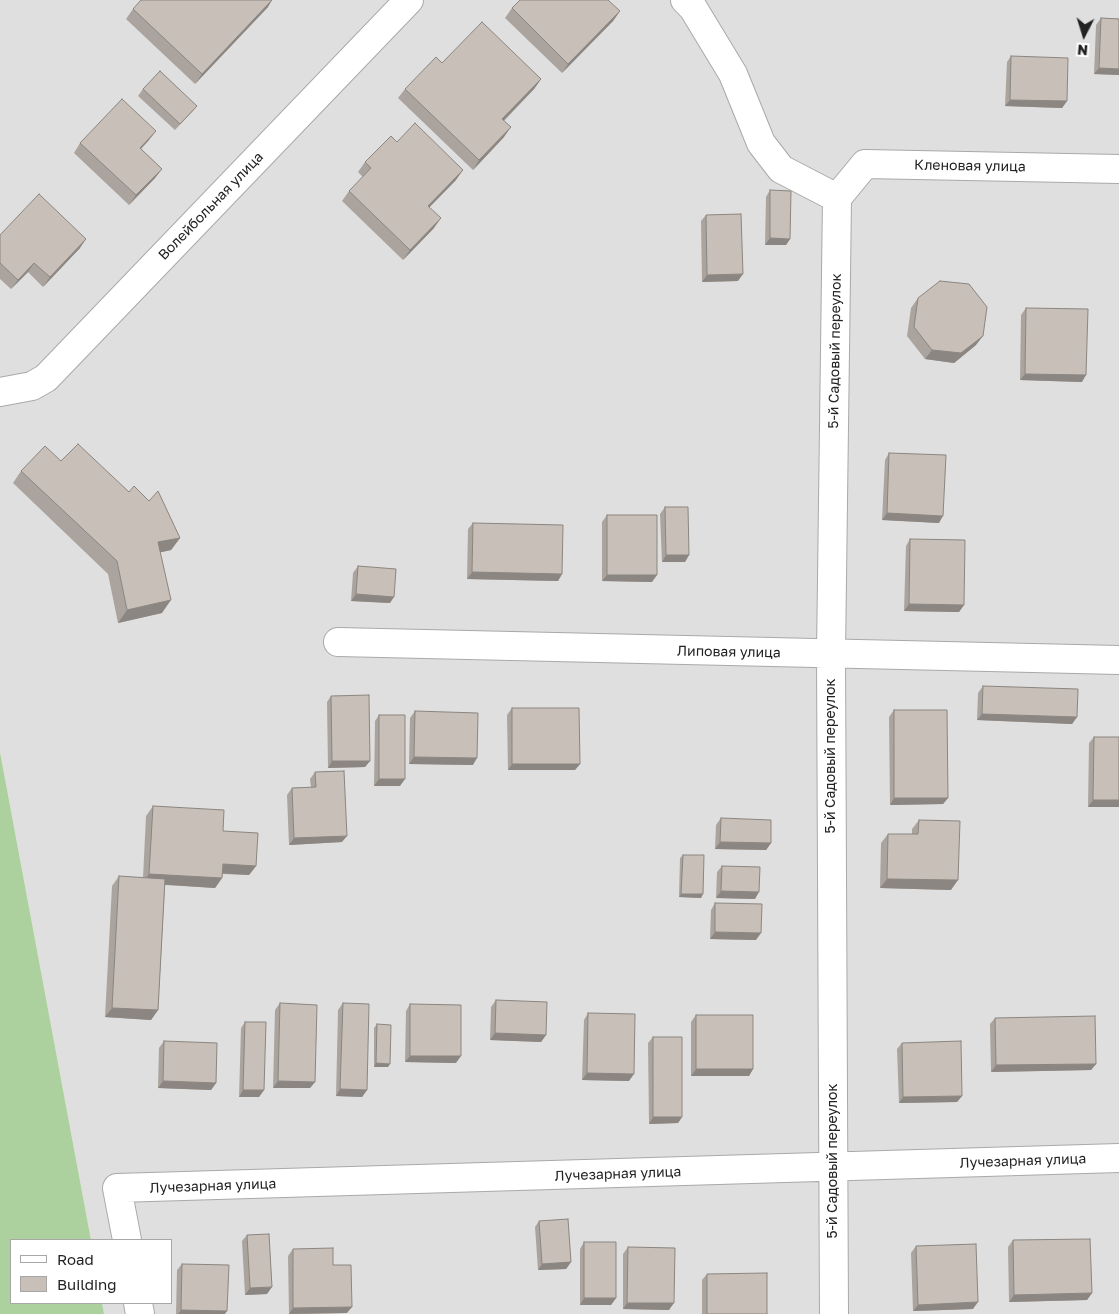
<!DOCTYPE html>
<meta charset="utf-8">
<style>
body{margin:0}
#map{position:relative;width:1119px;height:1314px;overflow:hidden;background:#f2efe9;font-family:"Golos Text",sans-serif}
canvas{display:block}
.legend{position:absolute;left:10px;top:1239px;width:162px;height:65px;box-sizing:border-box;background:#fff;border:1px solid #a7a7a7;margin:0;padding:6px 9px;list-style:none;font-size:15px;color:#222}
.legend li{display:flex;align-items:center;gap:10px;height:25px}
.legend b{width:25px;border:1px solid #a7a7a7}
.north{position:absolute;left:1059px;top:10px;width:50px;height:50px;-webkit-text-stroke:4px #fff;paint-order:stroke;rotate:185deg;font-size:14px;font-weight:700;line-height:20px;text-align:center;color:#222}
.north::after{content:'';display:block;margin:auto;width:18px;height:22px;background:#222;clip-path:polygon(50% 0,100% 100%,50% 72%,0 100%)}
</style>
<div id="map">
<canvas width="1119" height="1314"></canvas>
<ul class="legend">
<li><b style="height:6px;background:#fff"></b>Road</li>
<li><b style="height:14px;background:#c7bfb8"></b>Building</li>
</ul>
<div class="north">N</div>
</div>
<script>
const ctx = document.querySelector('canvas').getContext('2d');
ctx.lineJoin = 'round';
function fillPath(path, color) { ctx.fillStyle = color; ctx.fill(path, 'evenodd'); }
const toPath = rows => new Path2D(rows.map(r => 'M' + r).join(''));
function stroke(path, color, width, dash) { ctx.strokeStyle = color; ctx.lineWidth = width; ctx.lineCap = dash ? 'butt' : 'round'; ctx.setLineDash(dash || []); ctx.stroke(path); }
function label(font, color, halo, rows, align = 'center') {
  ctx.font = font + ' "Golos Text",sans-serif'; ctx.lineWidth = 5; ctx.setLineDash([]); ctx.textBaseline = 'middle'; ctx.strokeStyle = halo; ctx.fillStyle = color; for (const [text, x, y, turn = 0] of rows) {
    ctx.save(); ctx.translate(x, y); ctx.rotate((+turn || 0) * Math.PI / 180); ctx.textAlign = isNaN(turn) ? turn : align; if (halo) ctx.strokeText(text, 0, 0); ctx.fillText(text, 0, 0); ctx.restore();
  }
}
fillPath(toPath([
 [0,0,1119,0,1119,1314,104,1314,102,1303,171,1303,171,1240,91,1240,0,752]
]), '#e0dfdf');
fillPath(toPath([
 [0,752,91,1240,11,1240,11,1303,102,1303,104,1314,0,1314]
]), '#add19e');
const minor = toPath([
 [685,0,693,8,733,74,761,143,781,169,837,198],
 [837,198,865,164,1119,169],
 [0,392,32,386,46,378,409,0],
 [338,642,1119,660],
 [127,1240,117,1188,1119,1158],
 [138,1303,140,1314],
 [834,1314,831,654,837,198]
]);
stroke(minor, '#a9a9a9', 30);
stroke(minor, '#fff', 28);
fillPath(toPath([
 [268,7,195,84,126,19,133,9],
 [512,8,620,11,613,21,562,73,505,18],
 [1101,18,1119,19,1119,75,1094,74,1096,25],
 [1011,56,1067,101,1062,108,1005,106,1007,62],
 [442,63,541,79,534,89,504,121,504,137,473,170,398,98,405,89],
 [143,89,197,106,192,112,175,130,138,96],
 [149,140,141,149,162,169,155,178,129,205,74,153,80,143],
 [397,142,456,180,429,207,434,228,403,260,342,201,349,191,363,177,358,172,365,162],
 [770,190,790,239,786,245,765,245,766,197],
 [706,215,738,281,702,282,701,221],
 [0,235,80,248,43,287,28,272,11,289,0,279],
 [918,298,976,345,954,363,925,359,907,336,911,308],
 [1026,308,1082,382,1020,380,1021,315],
 [889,453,939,523,882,520,885,460],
 [61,461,129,492,180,538,171,550,160,552,162,613,118,623,108,574,13,483,21,471],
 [665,507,689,555,685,562,662,562,660,514],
 [607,515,652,582,602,581,602,522],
 [473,523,562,574,558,581,467,579,468,529],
 [910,539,964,605,959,612,904,611,906,546],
 [358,566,390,603,351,601,353,573],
 [983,686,1077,717,1072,724,977,720,978,693],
 [331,696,370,761,365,767,328,768,327,702],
 [512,708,580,764,575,770,508,770,507,715],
 [894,710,948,798,943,804,890,805,889,717],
 [415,711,473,765,409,764,410,718],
 [379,715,400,786,374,786,375,721],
 [1094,737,1119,807,1088,807,1089,743],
 [315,772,342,842,289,845,287,795,292,788,311,787,310,779],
 [153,806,256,866,249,875,222,874,222,878,215,888,165,885,158,1010,151,1020,105,1017,112,886,119,876,143,878,146,816],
 [721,818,771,843,766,850,715,849,716,825],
 [919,820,951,890,880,888,881,843,888,834,912,834,912,829],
 [683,855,703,894,701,898,679,897,680,858],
 [722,866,755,899,716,898,717,872],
 [715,903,756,940,710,939,711,910],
 [496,1000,546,1035,541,1042,490,1040,491,1007],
 [280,1003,315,1082,310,1088,273,1088,275,1010],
 [343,1003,367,1090,362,1097,336,1096,338,1010],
 [410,1004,456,1063,405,1062,406,1011],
 [588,1013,629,1081,582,1080,584,1020],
 [696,1015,753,1069,749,1076,691,1076,691,1022],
 [995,1018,1096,1064,1091,1070,991,1072,990,1024],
 [245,1022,264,1090,259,1097,239,1097,241,1028],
 [377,1024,388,1067,374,1067,374,1028],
 [653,1037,682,1117,678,1123,649,1124,648,1043],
 [164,1041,216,1083,211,1090,158,1088,159,1048],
 [902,1043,962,1096,957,1102,899,1103,897,1049],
 [539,1221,571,1262,566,1269,538,1270,535,1227],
 [247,1235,267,1294,245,1295,242,1241],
 [1013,1240,1092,1293,1087,1300,1009,1302,1008,1247],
 [584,1242,616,1298,611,1305,580,1305,580,1249],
 [916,1246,973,1309,913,1311,911,1253],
 [628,1247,669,1310,623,1309,623,1254],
 [293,1249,333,1265,347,1313,289,1314,288,1256],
 [182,1264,225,1314,176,1314,177,1270],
 [707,1274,767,1314,702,1314,702,1280]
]), '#aba49e');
fillPath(toPath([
 [272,0,268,7,195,84,202,74],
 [620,11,613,21,562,73,568,64],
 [1099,68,1119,69,1119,75,1094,74],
 [541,79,534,89,495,129,502,119],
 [1010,100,1067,101,1062,108,1005,106],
 [511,127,504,137,473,170,479,160],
 [156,131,149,140,133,157,140,148],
 [162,169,155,178,129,205,136,195],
 [463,170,456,180,421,216,428,206],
 [441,218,434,228,403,260,410,250],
 [770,238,790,239,786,245,765,245],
 [86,239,80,248,43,287,50,277],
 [34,263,28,272,11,289,18,280],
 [743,274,738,281,702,282,707,275],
 [983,336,976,345,954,363,925,359,932,350],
 [1025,374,1086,375,1082,382,1020,380],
 [887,513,943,516,939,523,882,520],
 [180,538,171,550,149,555,158,542],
 [666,555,689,555,685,562,662,562],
 [472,572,562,574,558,581,467,579],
 [607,575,657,575,652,582,602,581],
 [356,594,394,597,390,603,351,601],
 [171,600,162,613,118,623,127,610],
 [909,604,964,605,959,612,904,611],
 [982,714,1077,717,1072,724,977,720],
 [414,757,477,758,473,765,409,764],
 [332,761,370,761,365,767,328,768],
 [512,764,580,764,575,770,508,770],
 [379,779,405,779,400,786,374,786],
 [894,798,948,798,943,804,890,805],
 [1093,800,1119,800,1119,807,1088,807],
 [347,836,342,842,289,845,294,838],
 [720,842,771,843,766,850,715,849],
 [223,864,256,866,249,875,216,873],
 [149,874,222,878,215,888,142,883],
 [887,879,958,880,951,890,880,888],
 [721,891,759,892,755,899,716,898],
 [681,894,703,894,701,898,679,897],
 [715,932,761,933,756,940,710,939],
 [112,1008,158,1010,151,1020,105,1017],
 [495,1033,546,1035,541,1042,490,1040],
 [410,1056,461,1056,456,1063,405,1062],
 [376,1063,390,1064,388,1067,374,1067],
 [1096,1064,1091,1070,991,1072,996,1065],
 [696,1069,753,1069,749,1076,691,1076],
 [587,1073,634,1074,629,1081,582,1080],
 [163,1081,216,1083,211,1090,158,1088],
 [278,1081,315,1082,310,1088,273,1088],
 [340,1089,367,1090,362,1097,336,1096],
 [243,1090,264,1090,259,1097,239,1097],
 [962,1096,957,1102,899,1103,903,1097],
 [653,1117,682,1117,678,1123,649,1124],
 [571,1262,566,1269,538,1270,542,1264],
 [272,1287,267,1294,245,1295,250,1288],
 [1092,1293,1087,1300,1009,1302,1014,1295],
 [584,1298,616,1298,611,1305,580,1305],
 [978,1302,973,1309,913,1311,918,1305],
 [627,1303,674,1303,669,1310,623,1309],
 [352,1307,347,1313,289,1314,293,1308],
 [181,1310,227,1311,225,1314,178,1314]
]), '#8b8681');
const building = toPath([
 [141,0,272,0,202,74,133,9,141,0],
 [520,0,608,0,620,11,568,64,512,8,520,0],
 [1101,18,1119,19,1119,69,1099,68,1101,18],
 [482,22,541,79,502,119,511,127,479,160,405,89,436,57,442,63,482,22],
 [1011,56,1068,58,1067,101,1010,100,1011,56],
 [160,71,197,106,180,124,143,89,160,71],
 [122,99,156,131,140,148,162,169,136,195,80,143,122,99],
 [415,123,463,170,428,206,441,218,410,250,349,191,371,168,365,162,391,136,397,142,415,123],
 [770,190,791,191,790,239,770,238,770,190],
 [39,194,86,239,50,277,34,263,18,280,0,263,0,235,39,194],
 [741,214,743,274,707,275,706,215,741,214],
 [940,281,969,284,987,307,983,336,961,353,932,350,914,327,918,298,940,281],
 [1026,308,1088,309,1086,375,1025,374,1026,308],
 [78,444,129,492,134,486,149,501,158,491,180,538,158,542,171,600,127,610,117,561,21,471,45,446,61,461,78,444],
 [889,453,946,455,943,516,887,513,889,453],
 [665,507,688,507,689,555,666,555,665,507],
 [607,515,657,515,657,575,607,575,607,515],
 [473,523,563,525,562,574,472,572,473,523],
 [910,539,965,540,964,605,909,604,910,539],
 [358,566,396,569,394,597,356,594,358,566],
 [983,686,1078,689,1077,717,982,714,983,686],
 [369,695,370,761,332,761,331,696,369,695],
 [512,708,579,708,580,764,512,764,512,708],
 [894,710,947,710,948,798,894,798,894,710],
 [415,711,478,713,477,758,414,757,415,711],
 [379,715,405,715,405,779,379,779,379,715],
 [1094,737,1119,737,1119,800,1093,800,1094,737],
 [344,771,347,836,294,838,292,788,316,787,315,772,344,771],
 [153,806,224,810,223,831,258,833,256,866,223,864,222,878,149,874,153,806],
 [721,818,771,820,771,843,720,842,721,818],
 [919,820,960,821,958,880,887,879,888,834,918,834,919,820],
 [683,855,704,855,703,894,681,894,683,855],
 [722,866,760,867,759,892,721,891,722,866],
 [119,876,165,879,158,1010,112,1008,119,876],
 [715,903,762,904,761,933,715,932,715,903],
 [496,1000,547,1002,546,1035,495,1033,496,1000],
 [280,1003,317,1005,315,1082,278,1081,280,1003],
 [343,1003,369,1004,367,1090,340,1089,343,1003],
 [410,1004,461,1005,461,1056,410,1056,410,1004],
 [588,1013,635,1014,634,1074,587,1073,588,1013],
 [696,1015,753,1015,753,1069,696,1069,696,1015],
 [1095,1016,1096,1064,996,1065,995,1018,1095,1016],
 [245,1022,266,1022,264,1090,243,1090,245,1022],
 [377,1024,391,1025,390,1064,376,1063,377,1024],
 [653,1037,682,1037,682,1117,653,1117,653,1037],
 [164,1041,217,1043,216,1083,163,1081,164,1041],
 [961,1041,962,1096,903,1097,902,1043,961,1041],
 [568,1219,571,1262,542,1264,539,1221,568,1219],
 [269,1234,272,1287,250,1288,247,1235,269,1234],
 [1090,1239,1092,1293,1014,1295,1013,1240,1090,1239],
 [584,1242,616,1242,616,1298,584,1298,584,1242],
 [976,1244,978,1302,918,1305,916,1246,976,1244],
 [628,1247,675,1248,674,1303,627,1303,628,1247],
 [333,1248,333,1265,351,1265,352,1307,293,1308,293,1249,333,1248],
 [182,1264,229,1265,227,1311,181,1310,182,1264],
 [767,1273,767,1314,707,1314,707,1274,767,1273]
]);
fillPath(building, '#c7bfb8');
stroke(building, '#8b8681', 1);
label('14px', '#222', '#fff', [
 ["Кленовая улица",970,166,1],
 ["Волейбольная улица",211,206,-46],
 ["5-й Садовый переулок",835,351,-89],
 ["Липовая улица",729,652,1],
 ["5-й Садовый переулок",831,756,-90],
 ["5-й Садовый переулок",833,1161,-90],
 ["Лучезарная улица",1023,1161,-2],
 ["Лучезарная улица",618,1174,-2],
 ["Лучезарная улица",213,1186,-2]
]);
</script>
